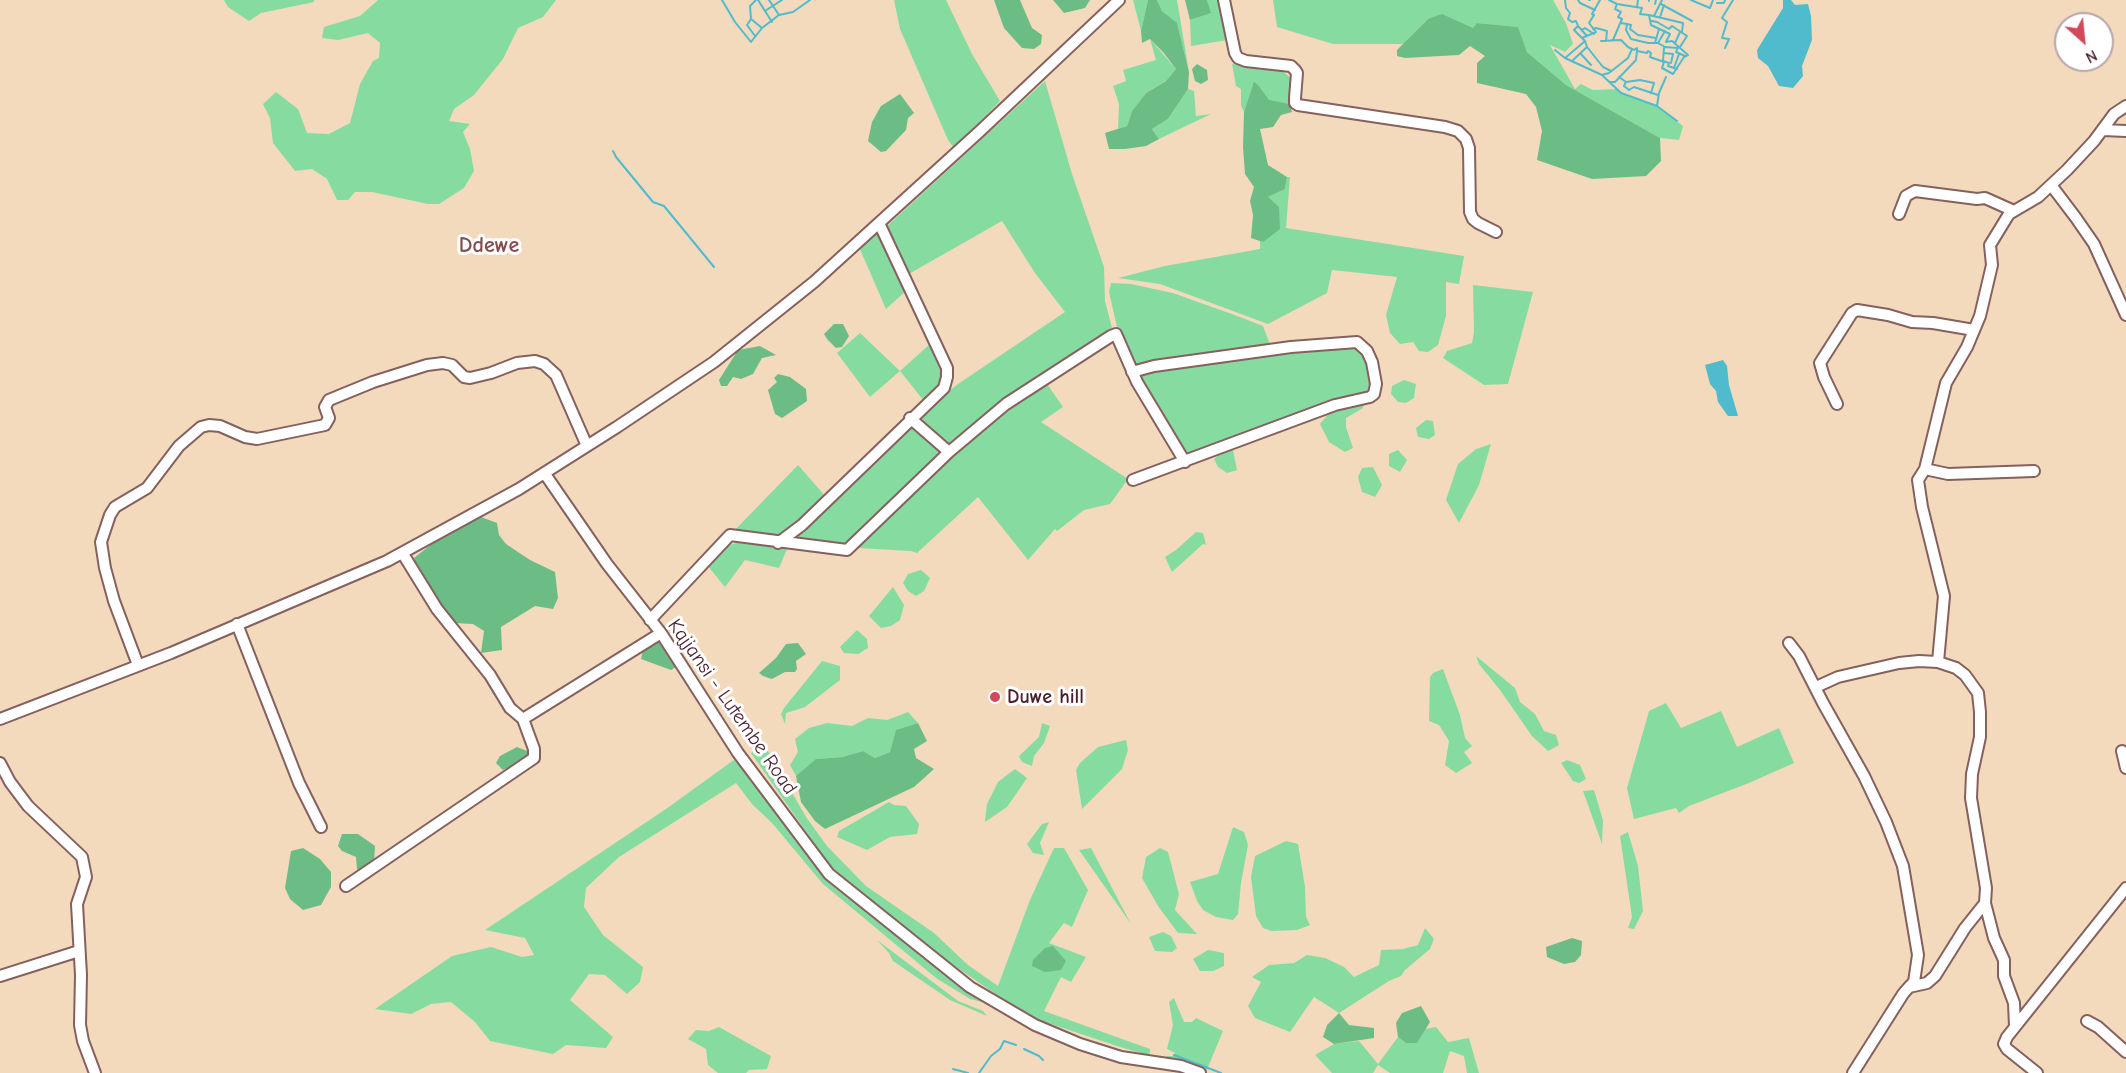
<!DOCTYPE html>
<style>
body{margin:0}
#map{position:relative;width:2126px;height:1073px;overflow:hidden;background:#f3dabd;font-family:"Comic Neue",sans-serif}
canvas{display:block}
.north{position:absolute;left:2054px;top:12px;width:60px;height:60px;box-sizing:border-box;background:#fff;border:2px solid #b7a5aa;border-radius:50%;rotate:153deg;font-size:16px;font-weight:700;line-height:24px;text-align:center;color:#4a1f2b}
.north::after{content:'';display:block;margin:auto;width:21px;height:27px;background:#d1495b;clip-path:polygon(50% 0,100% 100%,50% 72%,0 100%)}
</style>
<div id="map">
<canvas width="2126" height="1073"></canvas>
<div class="north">N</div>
</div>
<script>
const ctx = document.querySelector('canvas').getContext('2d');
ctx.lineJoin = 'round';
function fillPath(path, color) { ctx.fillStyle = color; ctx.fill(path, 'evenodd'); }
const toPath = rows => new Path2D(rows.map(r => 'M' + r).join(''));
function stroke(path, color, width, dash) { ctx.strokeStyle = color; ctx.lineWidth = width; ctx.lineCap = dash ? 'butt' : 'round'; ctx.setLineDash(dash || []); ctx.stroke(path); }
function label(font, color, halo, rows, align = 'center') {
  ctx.font = font + ' "Comic Neue",sans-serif'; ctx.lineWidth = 6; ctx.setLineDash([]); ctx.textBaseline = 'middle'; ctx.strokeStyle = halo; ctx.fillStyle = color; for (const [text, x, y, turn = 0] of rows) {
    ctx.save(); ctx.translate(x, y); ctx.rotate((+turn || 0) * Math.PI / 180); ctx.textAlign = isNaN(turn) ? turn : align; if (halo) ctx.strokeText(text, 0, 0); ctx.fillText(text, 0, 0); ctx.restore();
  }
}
fillPath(toPath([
 [224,0,314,0,314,2,261,13,249,21,228,7],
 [378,0,556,0,543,17,518,28,503,59,474,95,454,109,449,121,470,124,463,132,470,149,474,171,464,188,439,204,428,204,372,192,355,192,348,200,337,200,327,179,312,169,295,171,273,143,270,118,263,104,276,92,298,109,307,133,329,134,350,123,360,84,373,61,379,58,380,43,368,33,338,40,322,38,324,27,360,16],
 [894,0,946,0,972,54,1000,101,954,148,948,140,900,29],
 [1133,0,1148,0,1141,31],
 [1157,0,1177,0,1189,72,1177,24,1162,11],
 [1207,0,1219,0,1227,40,1191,46,1190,20,1210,13],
 [1273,0,1553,0,1566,23,1573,44,1565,52,1550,45,1575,89,1581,84,1593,90,1617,89,1628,96,1657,106,1683,126,1679,140,1660,138,1566,85,1527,52,1517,27,1477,23,1473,28,1428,19,1403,44,1333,44,1277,27],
 [1150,39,1176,69,1167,80,1146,93,1132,111,1127,126,1118,129,1119,104,1113,86,1126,81,1123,70,1156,60],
 [1232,64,1281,70,1291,78,1290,104,1269,101,1259,86,1254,81,1244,112,1241,106,1241,89,1236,86],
 [1045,81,1072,174,1104,267,1105,301,1112,328,1020,389,954,444,945,446,924,425,922,417,923,411,958,384,1065,312,1035,273,1002,221,907,275,885,228],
 [1188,89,1194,91,1196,116,1211,114,1159,139,1152,129,1168,119],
 [1287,177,1290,177,1286,228,1464,256,1459,284,1446,282,1446,316,1438,345,1428,352,1419,351,1413,342,1400,344,1390,333,1386,315,1397,277,1332,270,1327,293,1268,324,1160,284,1118,278,1165,266,1260,249,1260,241,1263,242,1268,197,1285,189],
 [878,231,907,290,886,309,859,247],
 [1111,283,1131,284,1173,293,1240,317,1263,326,1271,347,1133,369,1117,327,1109,292],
 [1473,285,1533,292,1508,384,1484,385,1443,358,1447,351,1472,343,1474,332],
 [860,333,900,371,930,344,940,362,943,381,940,387,924,401,900,371,870,397,837,353],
 [1354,344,1362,349,1373,371,1371,391,1365,395,1187,455,1135,374,1167,367],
 [1404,380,1416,384,1414,398,1406,403,1398,402,1391,394,1392,386],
 [1045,381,1063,407,1041,422,1128,479,1110,504,1084,510,1057,531,1055,529,1028,560,978,497,917,553,911,551,857,548,856,545,992,419],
 [1364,403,1363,408,1346,418,1346,427,1353,448,1345,452,1329,442,1320,424,1331,411],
 [1426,420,1433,421,1435,435,1429,439,1418,437,1416,428],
 [911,425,940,451,942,455,902,489,849,543,840,548,789,538],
 [1491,444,1479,485,1459,523,1446,500,1458,464,1476,449],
 [1233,450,1237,470,1227,473,1218,467,1214,459,1223,452],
 [1398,450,1407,460,1400,472,1389,466,1389,454],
 [798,465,826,497,779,538,733,532],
 [1373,467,1382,485,1375,497,1362,492,1358,477,1362,468],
 [1196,532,1203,533,1206,545,1203,544,1172,572,1165,557,1176,550],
 [746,540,787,549,779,568,745,560,725,587,707,565,726,546],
 [921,570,930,578,924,591,916,596,908,591,903,583,908,574],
 [893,587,904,605,900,620,891,626,881,628,869,616],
 [857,630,867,639,868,648,858,654,844,653,840,647],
 [1476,656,1515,688,1520,702,1535,714,1544,731,1556,735,1559,745,1548,751,1532,736,1500,690,1479,664],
 [822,661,840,666,840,680,805,707,786,713,785,724,781,714,784,708],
 [1443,669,1460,715,1465,738,1472,746,1464,752,1472,763,1456,773,1445,765,1449,741,1439,725,1429,721,1430,677,1433,673],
 [1666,703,1681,728,1721,711,1737,747,1779,728,1794,763,1749,783,1689,806,1679,813,1676,808,1634,819,1627,788,1649,711],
 [908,712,918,723,897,730,890,752,875,758,863,751,842,757,817,759,796,776,790,765,798,752,795,739,809,728,827,723,852,726,868,718,887,720],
 [1042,723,1050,726,1044,743,1034,756,1032,766,1022,762,1019,756,1039,737],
 [1126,740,1128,750,1122,769,1082,809,1076,770,1080,763,1098,747],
 [761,748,768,751,806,817,827,846,866,886,934,933,968,965,998,986,1030,900,1054,848,1064,848,1088,890,1072,927,1064,923,1049,943,1086,957,1071,982,1061,977,1044,1011,1150,1049,1150,1053,1147,1055,1117,1046,1039,1020,1019,1010,933,951,844,879,828,863,751,753],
 [738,757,820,871,872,917,961,985,983,999,982,1002,970,999,936,978,823,884,772,823,752,804,736,783,619,857,586,888,584,907,603,935,643,967,640,982,627,994,605,975,589,974,570,1000,613,1037,606,1048,566,1045,553,1054,490,1041,475,1022,451,1002,431,1004,411,1014,375,1009,452,956,491,947,522,957,534,955,525,938,485,930,666,809],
 [1567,760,1580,765,1586,779,1579,783,1573,781,1561,763],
 [1015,769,1027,778,1023,784,1007,807,985,822,987,804,998,782],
 [1594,790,1603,820,1602,844,1583,791],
 [889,802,894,805,906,806,919,824,917,834,890,837,867,850,837,837,839,831],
 [1049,822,1040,843,1044,855,1033,853,1027,844,1042,824],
 [1233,827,1244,832,1248,845,1241,883,1238,914,1233,920,1216,917,1203,910,1197,901,1190,882,1218,874],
 [1628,832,1638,866,1643,911,1634,929,1628,928,1632,917,1620,836],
 [1286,841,1298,844,1305,887,1306,917,1310,925,1297,930,1272,931,1263,928,1256,916,1251,877,1255,856],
 [1091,848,1131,924,1079,850],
 [1160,848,1168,852,1179,894,1175,910,1197,934,1178,933,1158,906,1142,878,1146,857],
 [1425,928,1434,939,1430,949,1405,970,1401,976,1389,981,1339,1013,1314,997,1290,1032,1255,1018,1248,1006,1261,982,1252,977,1269,965,1294,963,1307,955,1325,958,1344,967,1354,977,1379,965,1381,950,1403,949,1418,945],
 [1163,932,1171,936,1177,948,1172,952,1155,951,1149,937],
 [877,940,958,1001,983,1011,987,1016,950,1000,893,961,889,953],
 [1208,950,1224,953,1224,966,1213,971,1200,971,1193,959],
 [1174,998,1184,1022,1192,1022,1196,1018,1223,1031,1206,1072,1168,1059,1166,1056,1173,1056,1175,1053,1167,1049,1173,1025,1169,1002],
 [719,1027,771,1056,767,1069,749,1070,746,1073,718,1073,708,1065,706,1049,688,1039,696,1030,709,1031],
 [1436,1027,1448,1042,1469,1038,1479,1073,1467,1073,1464,1056,1450,1051,1443,1073,1390,1073,1378,1065,1373,1073,1332,1073,1315,1055,1334,1044,1359,1041,1378,1064,1398,1037,1406,1043,1417,1043,1425,1029]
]), '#86dca0');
fillPath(toPath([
 [994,0,1020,0,1032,28,1042,35,1041,44,1034,49,1022,48,1004,28],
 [1053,0,1090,0,1085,8,1064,13],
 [1148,0,1157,0,1162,11,1177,23,1189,72,1188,89,1168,119,1152,129,1159,139,1146,146,1125,149,1109,149,1105,133,1127,126,1132,111,1146,93,1166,81,1176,69,1163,52,1150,39,1142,43,1141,31],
 [1185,0,1207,0,1211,13,1190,20],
 [1442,14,1473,28,1477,23,1518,27,1527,52,1566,85,1660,138,1661,161,1646,176,1592,179,1537,160,1542,131,1536,107,1526,94,1477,83,1477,63,1485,56,1470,46,1459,55,1405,58,1397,56,1397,50,1428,19],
 [1197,64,1207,70,1208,80,1201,84,1195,81,1192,69],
 [1254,81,1259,86,1269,100,1290,104,1292,112,1281,115,1273,127,1260,129,1268,165,1287,177,1285,189,1268,197,1279,207,1280,229,1263,242,1251,238,1253,215,1250,201,1254,187,1245,174,1243,147,1244,112],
 [900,94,914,113,908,118,906,130,886,151,881,152,868,141,872,122,881,106],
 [834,324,843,324,849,336,842,347,836,348,827,339,824,334],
 [760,346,776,355,762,358,753,374,741,379,733,377,727,386,721,386,719,380,738,350],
 [778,374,790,377,806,389,807,401,782,418,775,414,768,390,777,382,774,378],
 [481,517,497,523,499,535,506,544,530,560,555,572,558,598,553,609,535,606,501,627,502,650,481,653,484,631,473,624,455,623,433,600,420,577,414,558,447,532],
 [660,642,672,656,676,667,671,670,641,659,643,650,652,643],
 [798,643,806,654,796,661,797,669,795,672,785,672,772,679,763,676,759,673,776,658,786,644],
 [918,723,927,741,914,749,916,758,934,769,914,787,825,829,815,821,801,802,796,776,816,759,842,757,863,751,875,758,890,752,896,730],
 [517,747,530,752,529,758,503,770,496,763,500,756],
 [342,834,358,834,375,846,374,864,359,872,357,869,356,857,342,851,338,846],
 [303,848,320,859,331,872,331,887,321,905,303,910,290,899,285,888,291,851],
 [1572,938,1582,941,1581,955,1575,962,1564,964,1547,957,1546,947],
 [1053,946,1066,961,1061,970,1045,972,1032,966,1033,960,1045,948],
 [1421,1006,1430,1022,1417,1043,1406,1043,1398,1037,1396,1023,1402,1013],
 [1339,1013,1349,1025,1374,1028,1374,1038,1334,1044,1323,1037,1327,1025]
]), '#6cbc86');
fillPath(toPath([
 [1783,0,1791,0,1795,5,1808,4,1811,16,1812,40,1802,66,1803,76,1793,88,1779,86,1768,66,1758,58,1757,50,1783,8],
 [1723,360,1727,366,1729,385,1738,416,1728,416,1718,402,1716,391,1710,384,1705,365]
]), '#50bbcc');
stroke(toPath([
 [722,0,735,22,751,42,762,28,779,15,793,12,810,0],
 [756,0,750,6,751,19,762,28],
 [758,0,772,22],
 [769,0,779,15],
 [1565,0,1566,8,1570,13,1568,19,1572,22,1576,21,1578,26,1574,30,1585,41,1587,47,1603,67,1611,71],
 [1578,0,1580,3,1595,10],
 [1589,0,1590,0],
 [1691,0,1710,8,1713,0],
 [1649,1,1649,0],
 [1717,3,1724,3,1725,0],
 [1655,4,1656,0],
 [1661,4,1692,21],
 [1637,7,1638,0],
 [765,11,782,0],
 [1649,15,1683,23,1682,32],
 [1654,16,1662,0],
 [1660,17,1664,5],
 [751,19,747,25,755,36],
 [1652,21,1657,22,1669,29,1672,26,1687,36,1680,47],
 [1621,23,1627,24,1626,30,1631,39,1648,43,1658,43,1665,47,1678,48],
 [1627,24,1631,25,1630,29,1638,35,1656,38],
 [1578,26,1587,36],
 [1593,29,1596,28,1607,31,1606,41],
 [1582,30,1585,28,1594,34],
 [1582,38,1596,32,1589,23,1594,15,1592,14,1600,0],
 [1613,40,1622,19,1618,17,1621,12,1615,9,1617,4],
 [1601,41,1621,40,1628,47,1634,50,1637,48,1637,51,1647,53,1648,51,1651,53,1650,57,1664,62,1662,68,1673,74,1684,57,1688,55,1672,41,1666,42,1670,34,1651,25,1649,15,1640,14,1642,8,1617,4,1609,0],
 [1655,43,1659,29],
 [1658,43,1665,31],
 [1675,43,1680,32],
 [1678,47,1676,52,1685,56],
 [1664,48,1663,61,1669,63,1668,66,1677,69],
 [1725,48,1729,39,1722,38,1727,22,1722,18,1733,0],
 [1555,50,1565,58,1602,75,1621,93,1657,106,1677,121],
 [1664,53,1673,54,1671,63],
 [1581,54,1591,65],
 [1565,58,1584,42],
 [1572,61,1587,47],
 [1674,68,1679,54],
 [1602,75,1609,73,1628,58,1632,49],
 [1619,77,1626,82,1624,86,1629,90,1634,87,1658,95],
 [1610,82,1615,82,1636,60,1637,51],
 [1626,82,1640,80,1654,83,1651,93],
 [1657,106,1659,93,1666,77],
 [613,151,616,157,653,202,664,206,714,267],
 [1024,1049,1039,1056,1043,1060],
 [1174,1055,1221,1073],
 [953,1069,968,1073],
 [979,1073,991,1056,1000,1049,1004,1041,1016,1045]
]), '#50bbcc', 2);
const minor = toPath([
 [1224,0,1235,53,1238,58,1246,61,1291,66,1295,70,1297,73,1295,98,1295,103,1298,105,1445,127,1458,131,1466,139,1469,148,1470,212,1473,219,1478,223,1496,232],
 [2103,130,2126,131],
 [2051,185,2076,218,2094,244,2126,315],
 [1899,214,1906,196,1915,191,1977,199,1985,198,2014,211],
 [1132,372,1154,366,1291,347,1357,342,1367,351,1372,362,1376,384,1374,394,1370,397,1335,405,1133,480],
 [1837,404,1824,377,1820,363,1852,313,1857,310,1888,315,1912,322,1933,323,1974,330],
 [910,418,949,452],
 [1925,469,1948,474,2034,471],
 [545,474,607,564,661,633,738,753,829,874,970,987,1035,1025,1080,1044,1121,1057,1181,1066,1200,1073],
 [778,543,802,525,944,388,947,377,947,368,879,223],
 [650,620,730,535,847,550,949,452,1006,404,1111,336,1116,334,1137,382,1185,462],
 [237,624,299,783,321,827],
 [1789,643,1799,656,1823,703,1864,776,1886,822,1903,866,1918,955,1914,982,1909,987],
 [1938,662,1944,596,1922,507,1918,480,1925,469,1946,383,1967,347,1980,316,1992,265,1990,245,2009,214,2038,197,2067,170,2094,141,2114,114,2126,106],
 [138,665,114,601,105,568,101,542,110,515,115,507,147,488,179,446,201,427,209,425,220,426,245,437,257,439,325,425,329,418,325,407,329,400,373,382,427,365,443,363,452,365,464,377,470,378,491,373,517,363,535,361,544,364,556,375,587,446],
 [1816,687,1838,677,1899,663,1919,661,1938,662,1956,668,1965,675,1978,693,1980,712,1980,737,1972,774,1971,798,1986,888,1985,903,1965,928,1935,976,1927,983,1909,987,1903,994,1853,1073],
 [0,719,171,653,387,561,519,489,617,427,714,362,814,282,979,132,1119,0],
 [523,719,661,633],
 [2122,751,2126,768],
 [0,763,10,782,28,806,82,857,86,877,77,904,81,975,80,1025,83,1041,95,1073],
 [346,886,534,758,534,749,523,719,510,708,490,675,437,609,403,554],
 [1985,903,1994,938,2004,960,2004,976,2014,1003,2015,1027],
 [0,976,79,951],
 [2087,1021,2098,1027,2126,1052],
 [2037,1073,2007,1049,2004,1044,2007,1037,2126,888]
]);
stroke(minor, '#85605e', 14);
stroke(minor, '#fff', 10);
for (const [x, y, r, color] of [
 [995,697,6,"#d1495b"]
]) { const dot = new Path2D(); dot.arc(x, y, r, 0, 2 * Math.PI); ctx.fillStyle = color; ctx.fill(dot); stroke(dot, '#fff', 2); }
label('bold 20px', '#4a1f2b', '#fff', [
 ["Duwe hill",1007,697]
], 'left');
label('20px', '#4a1f2b', '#fff', [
 ["Kajjansi - Lutembe Road",732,707,55]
]);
label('bold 22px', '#844e51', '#fff', [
 ["Ddewe",489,246]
]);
</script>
